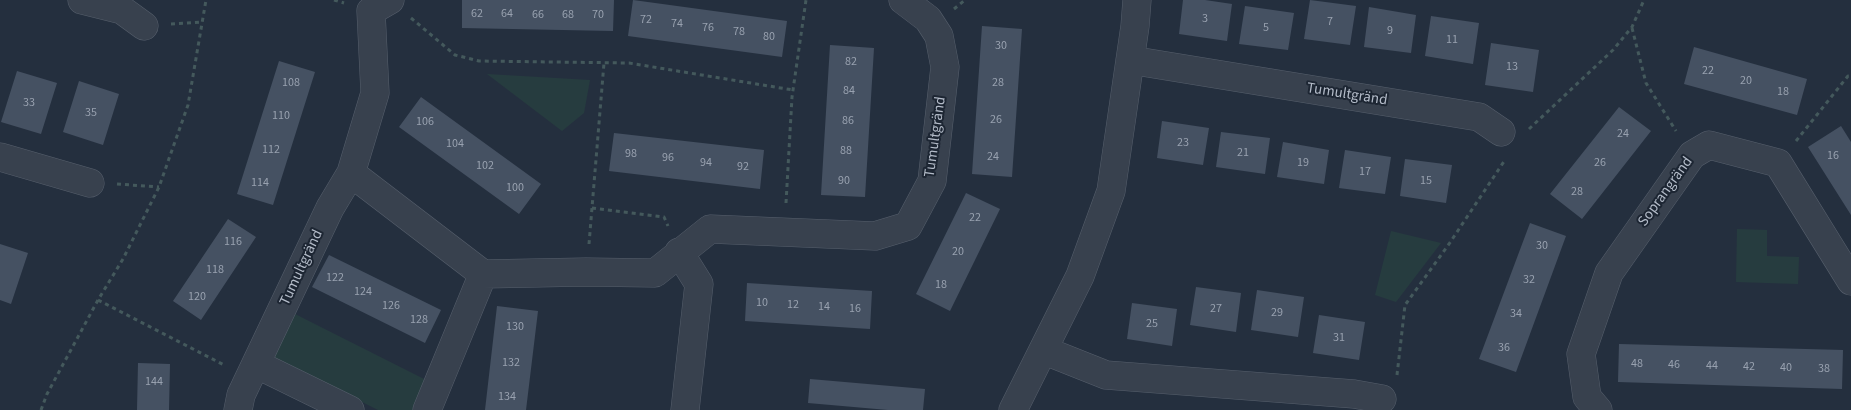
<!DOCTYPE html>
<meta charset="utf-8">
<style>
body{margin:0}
canvas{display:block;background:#242f3e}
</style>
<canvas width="1851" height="410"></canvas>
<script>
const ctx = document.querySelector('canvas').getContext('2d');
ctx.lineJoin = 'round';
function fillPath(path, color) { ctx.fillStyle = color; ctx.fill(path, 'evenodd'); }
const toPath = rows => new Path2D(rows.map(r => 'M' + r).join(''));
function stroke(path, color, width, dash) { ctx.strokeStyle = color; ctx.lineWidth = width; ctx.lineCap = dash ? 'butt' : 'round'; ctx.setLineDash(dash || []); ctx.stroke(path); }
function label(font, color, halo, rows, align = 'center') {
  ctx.font = font + ' "Source Sans 3",sans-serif'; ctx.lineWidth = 4; ctx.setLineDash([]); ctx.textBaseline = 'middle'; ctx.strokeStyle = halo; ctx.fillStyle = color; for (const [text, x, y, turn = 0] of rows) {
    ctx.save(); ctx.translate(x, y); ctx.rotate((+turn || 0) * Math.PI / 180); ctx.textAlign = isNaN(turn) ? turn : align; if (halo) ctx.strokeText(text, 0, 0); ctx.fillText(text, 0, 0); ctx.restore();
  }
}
fillPath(toPath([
 [487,74,590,80,584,113,562,131],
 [1737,229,1767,230,1767,256,1799,257,1798,284,1736,282],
 [1391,231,1441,243,1396,302,1375,295],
 [295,314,430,382,416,410,378,410,273,357]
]), '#263c3f');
fillPath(toPath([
 [462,0,614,0,613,31,462,28],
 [633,0,787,21,782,57,628,36],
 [1183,0,1205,0,1232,4,1227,41,1179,34],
 [1310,0,1356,6,1350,45,1304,39],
 [1245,6,1294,13,1288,50,1239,44],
 [1369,7,1416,15,1411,53,1364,47],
 [1431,16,1479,23,1473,64,1425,56],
 [982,26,1022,29,1012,177,972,174],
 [1491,43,1539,50,1533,92,1485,85],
 [830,45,874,48,865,197,821,195],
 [1694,47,1807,79,1797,115,1684,84],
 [279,61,315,72,273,205,237,194],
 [17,71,57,83,41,134,1,122],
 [79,81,119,94,103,145,63,132],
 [421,97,541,184,519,214,399,127],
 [1619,107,1651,131,1582,219,1550,194],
 [1162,121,1209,128,1203,165,1157,158],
 [1841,126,1851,142,1851,215,1808,147],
 [1221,132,1270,138,1265,174,1216,167],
 [614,133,764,150,760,189,609,171],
 [1283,142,1329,150,1324,184,1277,177],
 [1345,150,1391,157,1385,194,1339,188],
 [1405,159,1452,165,1446,203,1400,196],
 [966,193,1000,209,950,311,916,294],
 [228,219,256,237,201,320,173,301],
 [1530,223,1566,236,1516,372,1479,359],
 [0,244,28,253,11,304,0,300],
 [329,255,441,310,425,343,312,287],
 [747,283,872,291,870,329,745,321],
 [1196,287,1241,293,1236,332,1190,325],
 [1257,290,1304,297,1298,337,1251,330],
 [1132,303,1177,309,1172,346,1127,339],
 [497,306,538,311,526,410,485,410],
 [1319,315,1365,322,1359,360,1313,353],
 [1619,344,1843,350,1842,389,1618,382],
 [138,363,170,364,169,410,137,410],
 [810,379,925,389,923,410,888,410,808,403]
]), '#455162');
const minor = toPath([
 [82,0,122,10,144,26],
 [1130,60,1479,117,1501,132],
 [0,157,90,183],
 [351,173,483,274],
 [679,252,699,284,685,410],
 [1043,350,1106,375,1354,394,1382,399],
 [256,364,350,410],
 [238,410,241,395,330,208,351,173,375,93,371,11,390,0],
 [427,410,483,274,586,272,655,273,710,229,875,236,908,226,932,181,945,67,939,36,928,19,903,0],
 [1013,410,1080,276,1111,191,1135,26,1137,0],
 [1598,410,1587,397,1581,354,1609,273,1692,155,1709,145,1778,163,1851,281]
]);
stroke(minor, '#565f6c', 29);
stroke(toPath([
 [334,0,344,3],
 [954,9,965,0],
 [411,18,455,55,479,61,629,63,793,90],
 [171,24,203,22],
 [1632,28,1646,83,1676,131],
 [1529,129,1613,50,1632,27,1644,0],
 [1796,141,1848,76,1851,76],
 [117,184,159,187],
 [786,203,792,97,806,0],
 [592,208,664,217,668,226],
 [589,244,604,63],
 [98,300,224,365],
 [1397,375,1405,305,1449,244,1505,160],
 [41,410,47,394,98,300,123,259,159,187,188,105,206,0]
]), '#44595c', 3, [4, 4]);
stroke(minor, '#38414e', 28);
label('12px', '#98a1af', null, [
 ["62",477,14],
 ["64",507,14],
 ["66",538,15],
 ["68",568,15],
 ["70",598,15],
 ["3",1205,19],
 ["72",646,20],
 ["7",1330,22],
 ["74",677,24],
 ["76",708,28],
 ["5",1266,28],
 ["9",1390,31],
 ["78",739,32],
 ["80",769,37],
 ["11",1452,40],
 ["30",1001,46],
 ["82",851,62],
 ["13",1512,67],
 ["22",1708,71],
 ["20",1746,81],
 ["108",291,83],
 ["28",998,83],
 ["84",849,91],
 ["18",1783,92],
 ["33",29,103],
 ["35",91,113],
 ["110",281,116],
 ["26",996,120],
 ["86",848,121],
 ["106",425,122],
 ["24",1623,134],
 ["23",1183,143],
 ["104",455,144],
 ["112",271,150],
 ["88",846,151],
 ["21",1243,153],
 ["98",631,154],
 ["16",1833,156],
 ["24",993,157],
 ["96",668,158],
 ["94",706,163],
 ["19",1303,163],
 ["26",1600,163],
 ["102",485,166],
 ["92",743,167],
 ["17",1365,172],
 ["90",844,181],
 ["15",1426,181],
 ["114",260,183],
 ["100",515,188],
 ["28",1577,192],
 ["22",975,218],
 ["116",233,242],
 ["30",1542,246],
 ["20",958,252],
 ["118",215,270],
 ["122",335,278],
 ["32",1529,280],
 ["18",941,285],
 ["124",363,292],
 ["120",197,297],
 ["10",762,303],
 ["12",793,305],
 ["126",391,306],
 ["14",824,307],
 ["16",855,309],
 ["27",1216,309],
 ["29",1277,313],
 ["34",1516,314],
 ["128",419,320],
 ["25",1152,324],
 ["130",515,327],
 ["31",1339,338],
 ["36",1504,348],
 ["132",511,363],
 ["48",1637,364],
 ["46",1674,365],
 ["44",1712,366],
 ["42",1749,367],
 ["40",1786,368],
 ["38",1824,369],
 ["144",154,382],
 ["134",507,397]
]);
label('15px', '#b4bcc9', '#1d2633', [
 ["Tumultgränd",1347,95,9],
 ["Tumultgränd",936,137,-82],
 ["Soprangränd",1666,192,-54],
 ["Tumultgränd",302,268,-65]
]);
</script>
